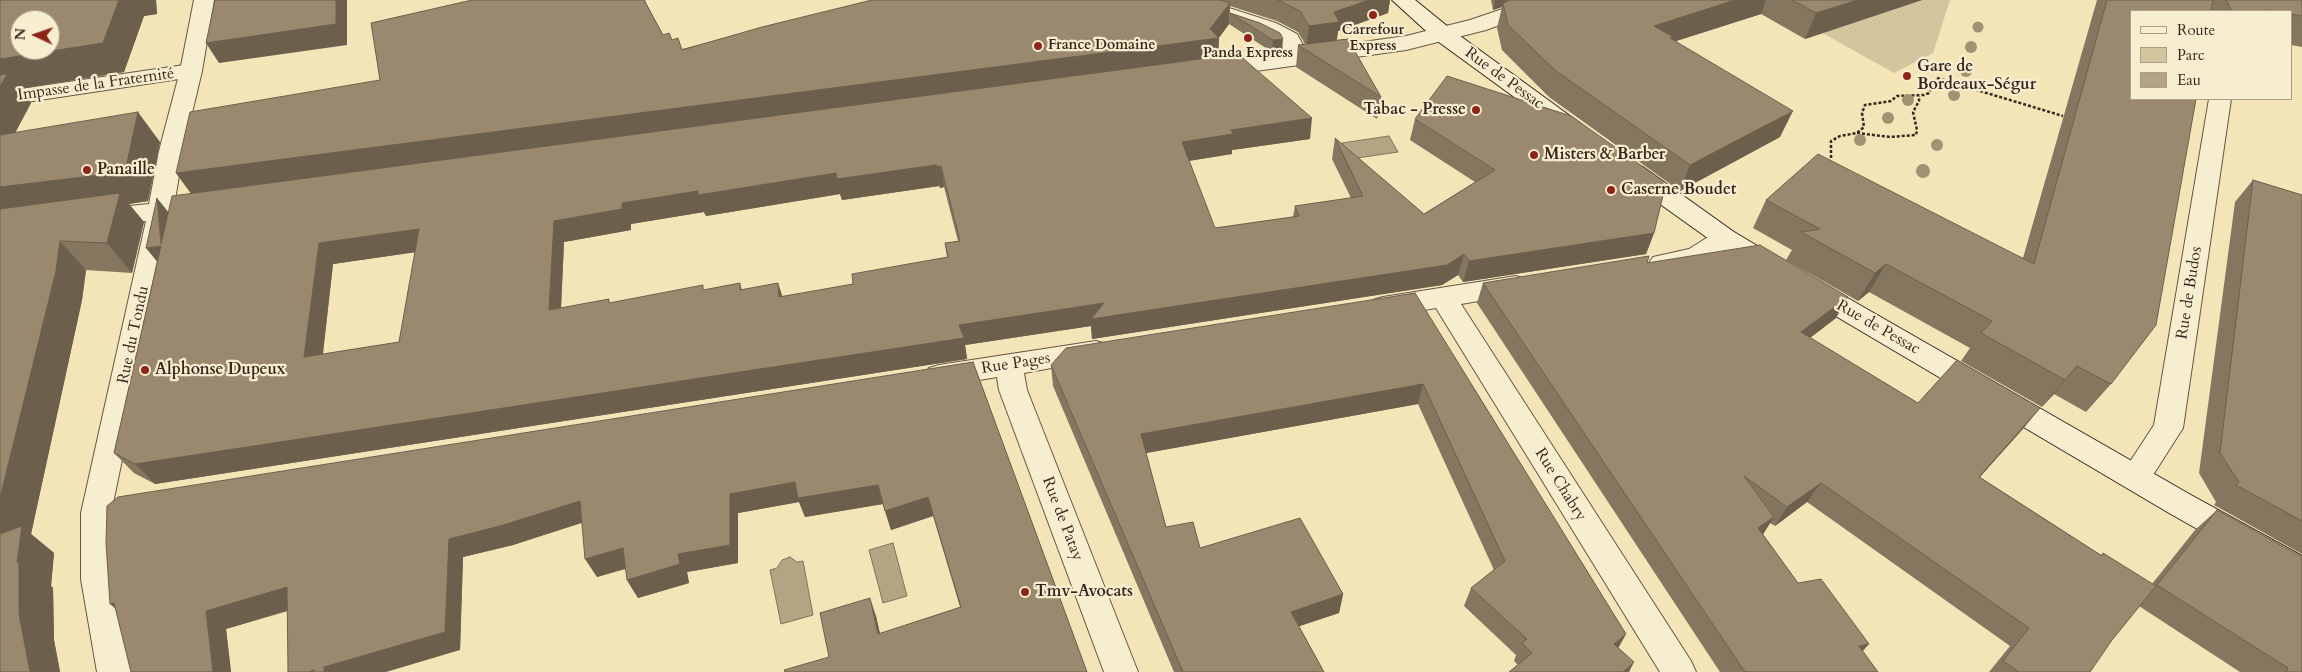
<!DOCTYPE html>
<meta charset="utf-8">
<style>
body{margin:0}
#map{position:relative;width:2302px;height:672px;overflow:hidden;background:#f3e5b7;font-family:Cardo,serif}
canvas{display:block}
.legend{position:absolute;left:2130px;top:10px;width:162px;height:90px;box-sizing:border-box;background:#f7eed0;border:1px solid #ab9e89;margin:0;padding:6px 9px;list-style:none;font-size:15px;color:#39261f}
.legend li{display:flex;align-items:center;gap:10px;height:25px}
.legend b{width:25px;border:1px solid #ab9e89}
.north{position:absolute;left:10px;top:10px;width:50px;height:50px;box-sizing:border-box;background:#f7eed0;border:1px solid #ab9e89;border-radius:50%;rotate:273deg;font-size:14px;font-weight:700;line-height:20px;text-align:center;color:#39261f}
.north::after{content:'';display:block;margin:auto;width:18px;height:22px;background:#8f2418;clip-path:polygon(50% 0,100% 100%,50% 72%,0 100%)}
</style>
<div id="map">
<canvas width="2302" height="672"></canvas>
<ul class="legend">
<li><b style="height:6px;background:#f7eed0"></b>Route</li>
<li><b style="height:14px;background:#d3c59d"></b>Parc</li>
<li><b style="height:14px;background:#b4a483"></b>Eau</li>
</ul>
<div class="north">N</div>
</div>
<script>
const ctx = document.querySelector('canvas').getContext('2d');
ctx.lineJoin = 'round';
function fillPath(path, color) { ctx.fillStyle = color; ctx.fill(path, 'evenodd'); }
const toPath = rows => new Path2D(rows.map(r => 'M' + r).join(''));
function stroke(path, color, width, dash) { ctx.strokeStyle = color; ctx.lineWidth = width; ctx.lineCap = dash ? 'butt' : 'round'; ctx.setLineDash(dash || []); ctx.stroke(path); }
function label(font, color, halo, rows, align = 'center') {
  ctx.font = font + ' Cardo,serif'; ctx.lineWidth = 4.5; ctx.setLineDash([]); ctx.textBaseline = 'middle'; ctx.strokeStyle = halo; ctx.fillStyle = color; for (const [text, x, y, turn = 0] of rows) {
    ctx.save(); ctx.translate(x, y); ctx.rotate((+turn || 0) * Math.PI / 180); ctx.textAlign = isNaN(turn) ? turn : align; if (halo) ctx.strokeText(text, 0, 0); ctx.fillText(text, 0, 0); ctx.restore();
  }
}
fillPath(toPath([
 [1788,0,1950,0,1933,53,1894,73,1808,25]
]), '#d3c59d');
const water = toPath([
 [1389,136,1398,152,1350,159,1342,143,1389,136],
 [893,543,907,596,883,603,869,550,893,543],
 [790,557,797,562,803,561,813,615,781,624,770,570,777,568,782,560,790,557]
]);
fillPath(water, '#b4a483');
stroke(water, '#83725b', 1);
const service = toPath([
 [191,64,199,66,202,71,199,76,0,106,0,92,191,64]
]);
const minor = toPath([
 [1173,0,1204,0,1276,23,1297,34,1310,58,1307,63,1299,65,1291,63,1280,43,1260,33,1176,4,1173,0],
 [2209,99,2231,99,2183,428,2146,486,2135,489,2124,486,2120,477,2154,425,2209,99],
 [1725,229,1734,232,1738,238,1734,244,1705,263,1662,272,1653,269,1649,263,1653,257,1689,249,1716,232,1725,229],
 [1516,276,1525,279,1529,286,1525,293,1461,304,1691,661,1696,672,1660,672,1436,308,1383,317,1373,314,1370,307,1373,300,1383,297,1516,276],
 [1096,341,1106,344,1110,351,1106,358,1024,373,1027,390,1138,672,1104,672,999,390,997,377,939,387,929,384,925,376,929,368,939,365,1096,341]
]);
const tertiary = toPath([
 [194,0,214,0,202,71,183,151,175,200,207,197,216,199,219,205,216,211,207,213,172,218,111,513,113,579,131,672,97,672,81,579,81,513,146,221,101,227,92,224,88,218,92,212,101,209,149,204,159,151,180,71,194,0],
 [1529,0,1559,0,1556,4,1486,30,1406,50,1213,77,1205,75,1202,70,1205,65,1213,63,1406,36,1470,20,1529,0]
]);
const secondary = toPath([
 [1392,0,1415,0,1452,30,1581,124,1585,129,1581,134,1573,136,1565,134,1436,40,1392,0],
 [1634,165,1643,167,1734,232,1781,260,1785,267,1781,274,1772,276,1763,274,1716,244,1625,179,1622,173,1625,167,1634,165],
 [1809,278,1818,281,2191,495,2302,556,2302,586,2291,582,2169,513,1800,295,1796,288,1800,281,1809,278]
]);
stroke(service, '#685645', 2);
stroke(minor, '#685645', 2);
stroke(tertiary, '#685645', 2);
stroke(secondary, '#39261f', 2);
stroke(toPath([
 [1857,133,1890,137,1916,135,1917,130,1913,112,1919,101,1919,96],
 [1831,158,1831,141,1840,136,1857,133,1864,127,1862,113,1865,105,1891,101,1897,96,1924,95,1929,93,1937,78,2063,116]
]), '#39261f', 2.5, [3, 2]);
fillPath(service, '#f7eed0');
fillPath(minor, '#f7eed0');
fillPath(tertiary, '#f7eed0');
fillPath(secondary, '#f7eed0');
ctx.fillStyle = '#a29274';
for (const [x, y, r] of [
 [1978,27,5.5],
 [1971,47,6],
 [1966,71,6],
 [1954,95,6],
 [1908,100,6],
 [1888,118,6],
 [1860,140,6],
 [1937,145,6],
 [1923,171,7]
]) { ctx.beginPath(); ctx.arc(x, y, r, 0, 2 * Math.PI); ctx.fill(); }
fillPath(toPath([
 [0,0,156,0,157,14,144,16,124,72,19,89,31,103,15,133,160,142,148,201,129,204,144,222,132,273,86,270,82,300,31,534,54,553,51,586,53,588,54,640,60,672,0,672],
 [472,0,646,0,645,1,663,35,672,40,682,49,872,0,1390,0,1388,13,1338,31,1337,40,1381,97,1377,119,1296,67,1298,45,1305,44,1298,32,1277,21,1230,6,1229,24,1219,37,1218,57,1310,139,1232,150,1232,154,1189,161,1215,228,1293,217,1295,206,1351,198,1332,159,1335,138,1424,214,1475,182,1410,140,1415,119,1654,233,1646,254,1463,282,1458,275,1442,285,1092,339,1091,326,965,345,967,359,155,484,134,473,114,453,168,212,191,193,176,173,380,80],
 [939,186,940,188,944,187,958,241,945,243,947,257,853,284,782,297,778,283,742,290,740,283,704,290,611,303,561,308,564,242,631,230,631,224,704,212,706,216,840,194,842,200],
 [415,252,399,342,323,354,333,264],
 [1491,0,1922,0,1805,39,1761,14,1676,41,1780,137,1680,191,1549,97,1502,50,1497,28,1502,7,1493,10],
 [2097,0,2302,0,2302,47,2291,45,2291,11,2131,11,2111,384,2086,412,2054,394,2042,407,1961,361,1970,348,1869,292,1858,301,1786,260,1792,250,1753,228,1766,200,2023,258],
 [1230,13,1260,23,1282,51,1272,52,1229,24],
 [2253,180,2302,195,2302,554,2214,505,2216,502,2199,473,2235,202],
 [1647,263,1836,318,1810,338,1918,403,2040,408,1980,477,2101,555,2103,553,2152,584,2195,530,2217,510,2302,672,2240,672,2139,606,2112,640,2090,672,1989,672,2010,646,1807,502,1775,526,1770,523,1763,534,1798,583,1862,651,1878,672,1720,672,1477,303,1483,283],
 [1415,293,1626,634,1618,648,1518,665,1514,661,1516,655,1464,606,1471,588,1494,570,1418,404,1146,453,1166,527,1200,548,1343,594,1339,613,1299,626,1324,672,1174,672,1053,386,1051,365],
 [973,362,1087,672,829,657,876,616,880,634,960,607,933,516,891,530,883,504,805,517,799,502,738,513,738,563,687,572,689,583,638,598,627,580,626,569,597,577,582,522,513,545,463,557,460,650,288,611,226,629,231,672,131,672,116,610]
]), '#84765f');
fillPath(toPath([
 [119,0,156,0,157,14,144,16,124,72,19,89,31,103,0,161,0,59],
 [336,0,347,0,347,45,219,63,206,43],
 [1369,0,1390,0,1388,13,1338,31,1336,43,1306,47,1309,26,1334,12],
 [1495,0,1523,0,1503,3,1502,7,1493,10],
 [1735,0,1766,0,1761,14,1670,43,1654,26],
 [1858,0,1922,0,1805,39,1816,13],
 [1230,3,1229,24,1219,38,1218,59,192,195,176,173,1210,29],
 [1283,39,1282,51,1272,52,1273,40],
 [1793,111,1780,137,1680,191,1690,165],
 [138,112,160,142,148,201,129,204,144,222,132,273,107,243,0,220,0,187],
 [1312,118,1310,139,1232,150,1232,154,1181,162,1182,142,1231,130],
 [936,165,939,186,842,200,840,194,706,216,704,212,631,224,631,230,564,242,560,330,549,310,554,221,622,203,698,191,836,173],
 [941,166,944,187,940,188,936,167],
 [157,198,174,219,161,244],
 [419,229,431,250,333,264,320,378,304,357,319,243],
 [1654,233,1646,254,1463,282,1469,261],
 [60,241,86,270,82,300,31,534,54,553,51,586,53,588,54,640,60,672,30,672,19,614,17,563,0,545,0,498],
 [161,246,163,269,146,248],
 [1464,254,1458,275,1442,285,1092,339,1091,326,965,345,967,359,155,484,135,464,959,325,1104,303],
 [1886,264,1869,292,1858,301,1875,273],
 [778,283,785,304,779,297],
 [1848,297,1836,318,1790,353,1801,332],
 [2077,366,2054,394,2042,407,2065,380],
 [1423,384,1418,404,1141,454,1141,434],
 [2040,408,2023,429,1962,497,1979,477],
 [795,482,878,485,883,504,805,517,799,502,738,513,738,563,687,572,689,583,638,598,627,580,678,554,730,494],
 [1821,483,1807,502,1775,526,1787,507],
 [928,497,933,516,891,530,885,511],
 [580,501,591,520,513,545,463,557,460,650,386,672,324,672,324,667,449,539],
 [1774,517,1762,536,1758,528],
 [623,548,633,566,597,577,585,559],
 [287,587,305,605,226,629,231,672,213,672,206,611],
 [1343,594,1339,613,1288,630,1291,612],
 [870,598,876,616,884,652,878,634],
 [114,603,131,622,110,604],
 [1626,634,1616,652,1614,644],
 [1869,644,1853,662,1859,646],
 [1634,662,1629,672,1623,672]
]), '#6c604d');
const building = toPath([
 [0,0,119,0,103,43,0,59,0,0],
 [20,20,50,20,50,50,20,50,20,20],
 [215,0,336,0,336,24,206,43,215,0],
 [472,0,644,0,663,35,669,33,672,40,678,38,682,50,762,27,872,0,1221,0,1230,3,1210,29,1219,38,176,173,190,112,380,80,371,23,472,0],
 [1278,0,1369,0,1334,12,1339,22,1309,26,1300,11,1278,0],
 [1510,0,1735,0,1654,26,1673,37,1670,38,1793,111,1690,165,1556,71,1508,25,1503,3,1510,0],
 [1792,0,1858,0,1816,13,1792,0],
 [2107,0,2213,0,2211,11,2131,11,2131,99,2196,99,2156,325,2111,384,2077,366,2065,380,1981,333,1992,321,1886,264,1875,273,1801,232,1820,229,1766,200,1818,154,2034,264,2107,0],
 [2226,0,2302,0,2302,16,2291,14,2291,11,2271,11,2264,10,2264,11,2232,11,2226,0],
 [1230,13,1260,23,1280,33,1283,39,1273,40,1230,13],
 [1348,39,1381,97,1298,45,1348,39],
 [1238,54,1312,118,1231,130,1233,134,1182,142,1215,228,1299,216,1295,206,1363,196,1335,138,1424,214,1495,170,1415,119,1447,76,1571,116,1666,183,1654,233,1469,261,1464,254,1447,265,1091,319,1104,303,959,325,964,338,135,464,114,453,161,246,146,248,157,198,161,244,172,196,1238,54],
 [936,165,936,167,941,166,960,241,945,243,948,257,852,274,853,284,779,297,778,283,740,290,740,283,703,290,703,285,609,303,609,299,549,310,554,221,622,209,622,203,698,191,698,195,836,173,837,179,936,165],
 [419,229,399,342,304,357,319,243,419,229],
 [7,74,0,87,0,75,7,74],
 [138,112,125,172,0,187,0,135,138,112],
 [2253,180,2302,195,2302,521,2236,485,2239,482,2220,453,2253,180],
 [120,193,107,243,60,241,56,271,0,498,0,209,120,193],
 [1760,245,1848,297,1801,332,1918,403,1957,360,2040,408,1979,477,2102,556,2103,553,2156,586,2112,640,2090,672,2019,672,2003,661,2029,628,1821,483,1787,507,1744,476,1774,517,1758,528,1798,583,1821,579,1869,644,1859,646,1878,672,1745,672,1483,283,1649,256,1647,263,1760,245],
 [1415,293,1626,634,1614,644,1634,662,1623,672,1509,672,1532,653,1522,643,1527,639,1471,588,1505,561,1423,384,1141,434,1166,527,1193,522,1200,548,1300,518,1343,594,1291,612,1324,672,1183,672,1051,365,1066,348,1415,293],
 [973,362,1087,672,785,672,784,670,829,657,820,613,870,598,878,634,961,607,928,497,885,511,878,485,798,498,795,482,730,494,730,545,678,554,680,564,627,580,623,548,585,559,580,501,500,526,449,539,445,632,324,667,324,672,309,672,315,670,308,672,288,672,287,587,206,611,213,672,131,672,114,603,110,604,106,543,107,506,118,497,973,362],
 [2217,510,2302,557,2302,672,2286,672,2288,668,2157,585,2217,510],
 [22,526,17,563,19,561,19,614,30,672,0,672,0,534,22,526]
]);
fillPath(building, '#9a896e');
stroke(building, '#6c604d', 1);
for (const [x, y, r, color] of [
 [1373,15,5,"#8f2418"],
 [1248,38,5,"#8f2418"],
 [1038,46,5,"#8f2418"],
 [1907,76,5,"#8f2418"],
 [1476,110,5,"#8f2418"],
 [1534,155,5,"#8f2418"],
 [87,170,5,"#8f2418"],
 [1611,190,5,"#8f2418"],
 [145,370,5,"#8f2418"],
 [1025,592,5,"#8f2418"]
]) { const dot = new Path2D(); dot.arc(x, y, r, 0, 2 * Math.PI); ctx.fillStyle = color; ctx.fill(dot); stroke(dot, '#f7eed0', 2); }
label('bold 14px', '#39261f', '#f7eed0', [
 ["Carrefour",1373,31],
 ["Express",1373,47],
 ["France Domaine",1048,46,"left"],
 ["Panda Express",1248,54]
]);
label('bold 16px', '#39261f', '#f7eed0', [
 ["Gare de",1917,67],
 ["Bordeaux-Ségur",1917,85],
 ["Tabac - Presse",1466,110,"right"],
 ["Misters & Barber",1544,155],
 ["Panaille",97,170],
 ["Caserne Boudet",1621,190],
 ["Alphonse Dupeux",155,370],
 ["Tmv-Avocats",1035,592]
], 'left');
label('16px', '#39261f', '#f7eed0', [
 ["Rue de Pessac",1504,79,36],
 ["Impasse de la Fraternité",96,85,-8],
 ["Rue de Budos",2190,293,-81],
 ["Rue de Pessac",1878,328,30],
 ["Rue du Tondu",134,335,-78],
 ["Rue Pages",1016,364,-9],
 ["Rue Chabry",1560,485,58],
 ["Rue de Patay",1062,519,69]
]);
</script>
